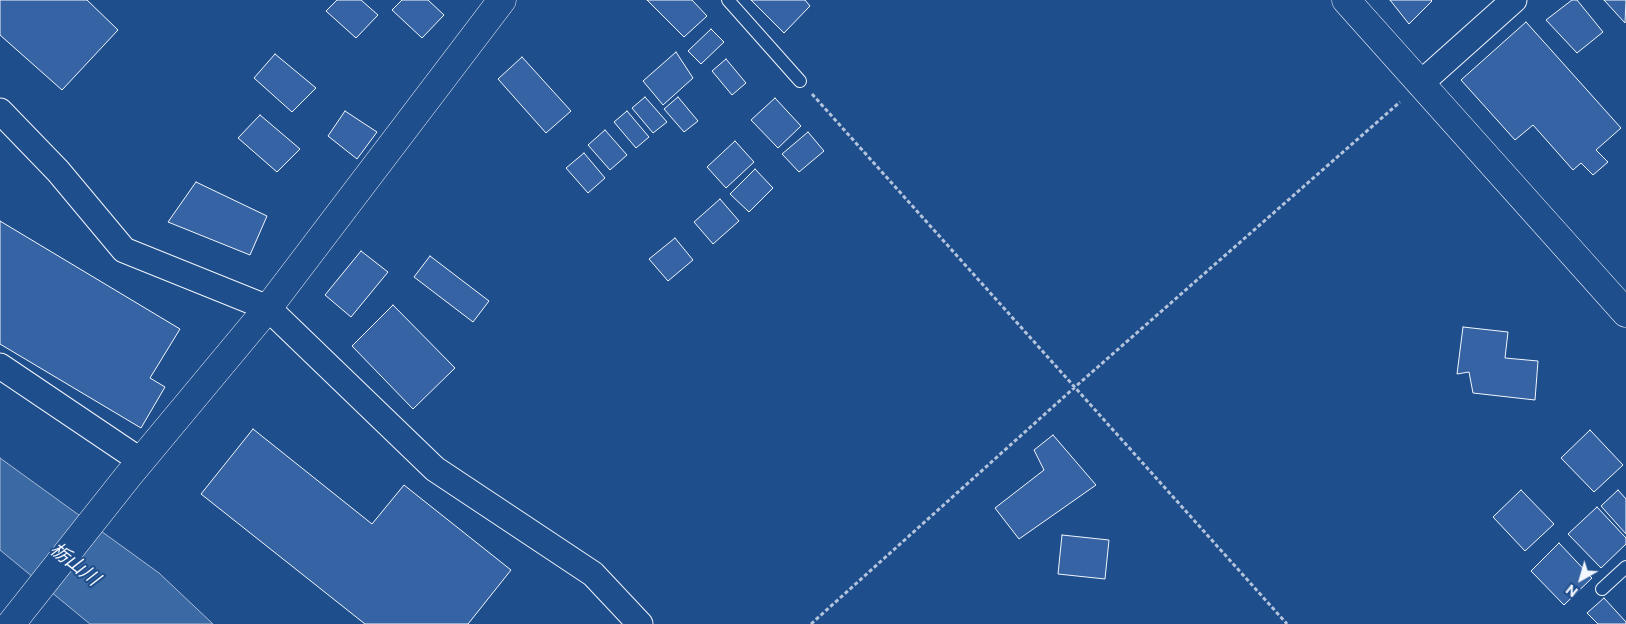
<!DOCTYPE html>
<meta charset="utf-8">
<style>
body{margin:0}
#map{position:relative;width:1626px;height:624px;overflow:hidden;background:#1f4e8c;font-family:Commissioner,sans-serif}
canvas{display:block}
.north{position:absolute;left:1556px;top:554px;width:50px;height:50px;-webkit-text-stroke:4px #1f4e8c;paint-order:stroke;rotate:218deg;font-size:14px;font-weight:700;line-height:20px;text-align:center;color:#f2f6ff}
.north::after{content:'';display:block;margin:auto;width:18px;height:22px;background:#f2f6ff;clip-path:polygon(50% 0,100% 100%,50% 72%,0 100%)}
</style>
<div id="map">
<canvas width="1626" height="624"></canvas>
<div class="north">N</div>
</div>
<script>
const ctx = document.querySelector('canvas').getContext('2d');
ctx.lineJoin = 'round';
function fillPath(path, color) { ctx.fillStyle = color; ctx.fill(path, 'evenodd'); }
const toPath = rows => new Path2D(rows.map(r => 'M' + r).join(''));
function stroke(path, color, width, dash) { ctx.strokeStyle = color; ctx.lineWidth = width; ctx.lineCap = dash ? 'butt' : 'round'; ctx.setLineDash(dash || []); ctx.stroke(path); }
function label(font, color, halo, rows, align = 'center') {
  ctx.font = font + ' Commissioner,"Noto Sans JP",sans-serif'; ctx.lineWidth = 4; ctx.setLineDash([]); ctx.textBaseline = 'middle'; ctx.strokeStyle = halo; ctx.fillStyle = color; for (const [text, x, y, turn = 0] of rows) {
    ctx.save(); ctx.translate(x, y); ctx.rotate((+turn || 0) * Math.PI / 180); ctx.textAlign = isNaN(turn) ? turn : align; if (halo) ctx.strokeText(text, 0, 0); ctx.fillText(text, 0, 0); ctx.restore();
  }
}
const water = toPath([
 [0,458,159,573,213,624,90,624,0,550,0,458]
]);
fillPath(water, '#3b69a3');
stroke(water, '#a8bbd7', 1);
const building = toPath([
 [0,0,87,0,118,30,62,90,0,35,0,0],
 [337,0,361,0,378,15,356,38,326,11,337,0],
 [402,0,428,0,444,15,422,38,392,10,402,0],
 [647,0,692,0,707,16,684,37,647,0],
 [751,0,805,0,810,6,784,33,751,0],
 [1390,0,1431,0,1432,1,1409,24,1390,0],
 [1572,0,1577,0,1603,32,1577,53,1546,20,1572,0],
 [1604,0,1626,0,1625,23,1604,0],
 [1526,22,1621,128,1596,150,1608,162,1593,175,1581,163,1573,170,1533,125,1515,140,1461,80,1526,22],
 [711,29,724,42,701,64,688,51,711,29],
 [676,52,693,78,663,105,643,81,676,52],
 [275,54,316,88,292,112,254,78,275,54],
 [522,57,571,111,546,133,498,79,522,57],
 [726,59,746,83,732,95,712,71,726,59],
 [645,97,667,122,653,133,632,108,645,97],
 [678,97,698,121,684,132,664,109,678,97],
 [775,98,801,126,778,148,751,120,775,98],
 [345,111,377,132,357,159,328,136,345,111],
 [627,111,649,137,636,148,614,122,627,111],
 [260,115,300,149,277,172,238,138,260,115],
 [605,130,627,155,610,170,588,145,605,130],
 [808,132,824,151,799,172,782,154,808,132],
 [735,141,754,162,726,188,707,167,735,141],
 [584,153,605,178,588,193,566,168,584,153],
 [755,169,773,188,749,212,730,194,755,169],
 [196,182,267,216,250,255,168,222,196,182],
 [720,199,739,221,713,244,694,222,720,199],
 [0,221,180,329,150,378,165,387,141,428,0,344,0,221],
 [675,238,693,260,668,281,649,259,675,238],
 [361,251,388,272,351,317,325,295,361,251],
 [430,256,489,301,473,322,414,277,430,256],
 [393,305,455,368,413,409,352,346,393,305],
 [1463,327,1508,332,1505,358,1538,361,1535,400,1473,393,1469,372,1457,374,1463,327],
 [253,429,372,524,404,485,511,570,468,624,365,624,201,494,253,429],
 [1590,430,1623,465,1594,492,1561,458,1590,430],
 [1053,435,1096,485,1019,539,995,508,1044,470,1034,450,1053,435],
 [1521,490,1554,524,1525,551,1493,517,1521,490],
 [1618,490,1626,499,1626,534,1601,506,1618,490],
 [1597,507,1626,538,1626,544,1601,568,1568,534,1597,507],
 [1062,535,1109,540,1105,579,1058,574,1062,535],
 [1559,543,1592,578,1564,605,1531,571,1559,543],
 [1604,598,1626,622,1626,624,1598,624,1587,613,1604,598]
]);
fillPath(building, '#3563a3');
stroke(building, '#f2f6ff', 1);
const lane = toPath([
 [728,0,800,81],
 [1602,589,1626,567]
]);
const street = toPath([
 [1420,84,1514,0],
 [0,111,58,171,124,250,268,308,435,469,593,574,640,624],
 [0,366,141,461]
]);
const secondary = toPath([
 [1346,0,1626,313],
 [11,624,129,475,268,308,502,0]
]);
stroke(lane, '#f2f6ff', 14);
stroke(street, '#f2f6ff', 27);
stroke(secondary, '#f2f6ff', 29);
stroke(toPath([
 [812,94,1287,624],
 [811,624,1075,387,1400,102]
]), '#b3c4dc', 3, [4, 2.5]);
stroke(lane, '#1f4e8c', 12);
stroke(street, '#1f4e8c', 25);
stroke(secondary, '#1f4e8c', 28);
label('italic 19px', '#f2f6ff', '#1f4e8c', [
 ["栃山川",75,564,38]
]);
</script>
